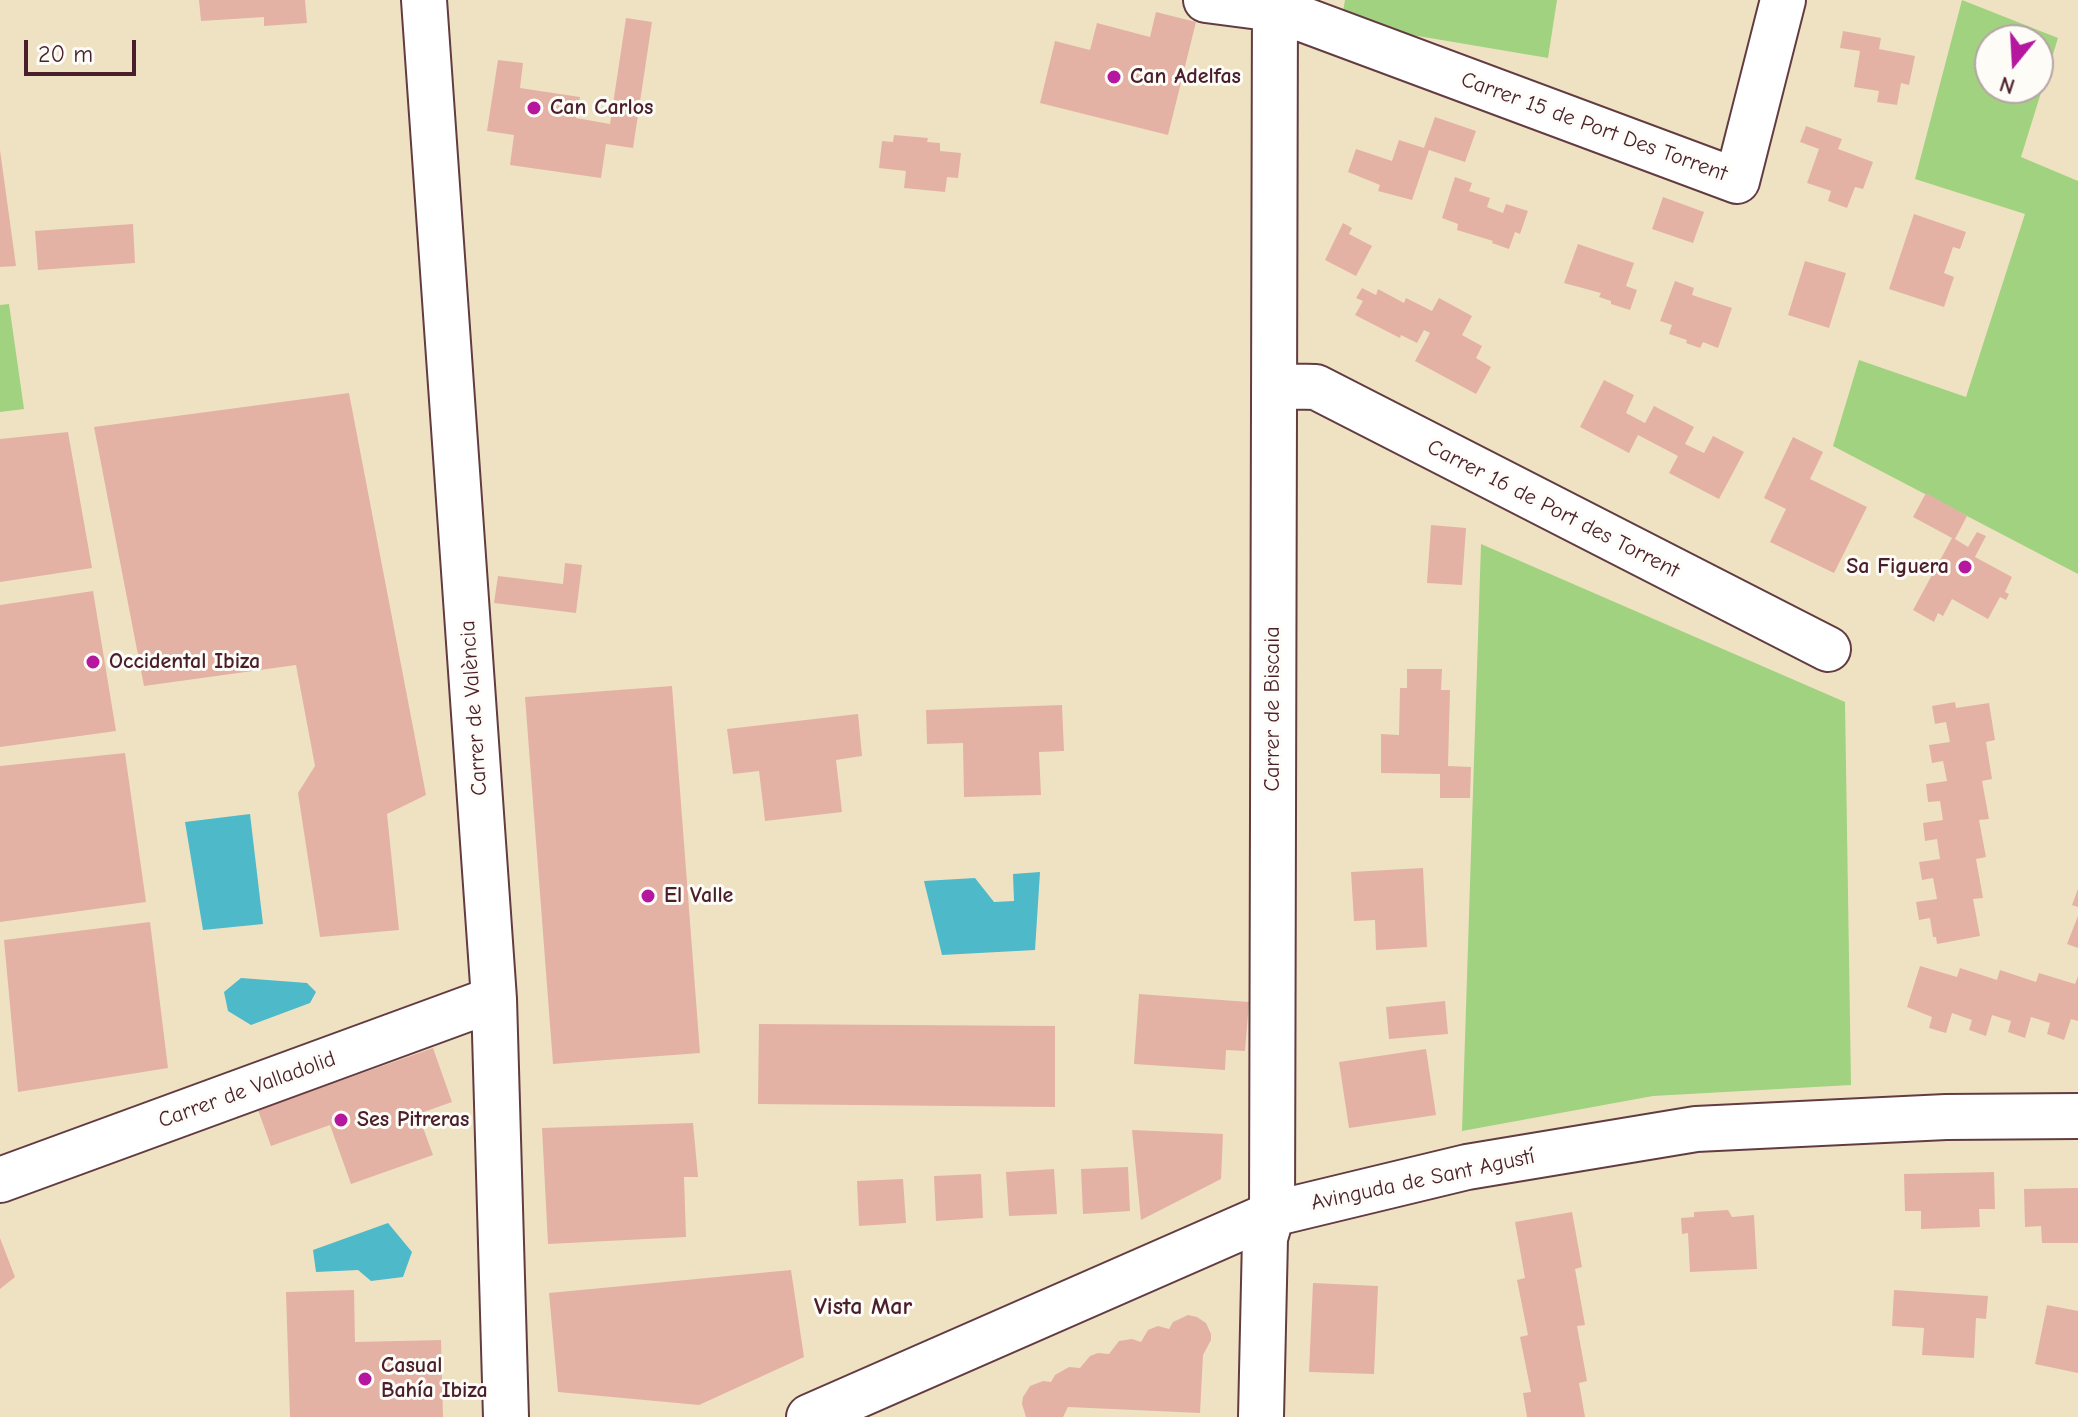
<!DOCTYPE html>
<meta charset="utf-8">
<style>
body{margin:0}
#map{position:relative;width:2078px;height:1417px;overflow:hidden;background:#efe2c3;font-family:"Comic Neue",sans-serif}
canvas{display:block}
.north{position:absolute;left:1974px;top:24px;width:80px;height:80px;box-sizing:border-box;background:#fdfcf7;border:2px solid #b5a4a5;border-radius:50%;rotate:198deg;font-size:22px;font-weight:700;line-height:32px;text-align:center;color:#4a1f2b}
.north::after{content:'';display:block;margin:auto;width:28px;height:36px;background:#b5179e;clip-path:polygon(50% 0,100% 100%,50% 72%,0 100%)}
.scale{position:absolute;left:24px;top:40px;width:112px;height:36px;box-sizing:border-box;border:4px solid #4a1f2b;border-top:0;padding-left:10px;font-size:24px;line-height:28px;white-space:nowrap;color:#4a1f2b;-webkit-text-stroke:6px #fdfcf7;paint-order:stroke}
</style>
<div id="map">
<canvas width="2078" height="1417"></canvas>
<div class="north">N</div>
<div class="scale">20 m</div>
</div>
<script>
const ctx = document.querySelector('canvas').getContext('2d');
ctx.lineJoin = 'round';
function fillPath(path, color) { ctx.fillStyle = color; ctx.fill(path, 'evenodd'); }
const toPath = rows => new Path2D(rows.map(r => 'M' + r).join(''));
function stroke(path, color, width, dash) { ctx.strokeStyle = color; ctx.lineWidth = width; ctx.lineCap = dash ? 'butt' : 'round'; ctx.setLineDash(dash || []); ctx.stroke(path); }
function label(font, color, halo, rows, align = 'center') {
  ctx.font = font + ' "Comic Neue",sans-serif'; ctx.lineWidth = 6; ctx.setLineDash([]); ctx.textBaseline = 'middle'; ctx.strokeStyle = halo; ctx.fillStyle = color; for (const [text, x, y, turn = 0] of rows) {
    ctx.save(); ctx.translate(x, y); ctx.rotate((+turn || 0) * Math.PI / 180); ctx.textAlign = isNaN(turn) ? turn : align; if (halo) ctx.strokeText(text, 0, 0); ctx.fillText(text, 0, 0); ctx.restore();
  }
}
fillPath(toPath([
 [1345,0,1557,0,1548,58,1341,23],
 [1962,0,2058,38,2021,157,2078,181,2078,574,1833,446,1859,360,1966,397,2025,214,1915,179],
 [1990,40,2038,40,2038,88,1990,88],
 [9,304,24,409,0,412,0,305],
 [1481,544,1845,702,1851,1085,1653,1096,1462,1131]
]), '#a1d280');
fillPath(toPath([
 [250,814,263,924,203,930,185,822],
 [1040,872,1035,950,942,955,924,881,975,878,994,902,1014,901,1013,874],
 [241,978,307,983,316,992,310,1003,251,1025,228,1011,224,992],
 [388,1223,412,1252,403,1277,371,1281,358,1270,316,1272,313,1250]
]), '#4db9c9');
fillPath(toPath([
 [199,0,305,0,307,23,264,26,264,17,201,21],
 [1156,12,1196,22,1168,135,1040,103,1055,41,1090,50,1097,23,1150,37],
 [626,18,652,22,633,148,606,144,601,178,510,165,514,135,487,131,498,60,523,63,520,88,580,97,576,118,610,124],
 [1843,31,1881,38,1879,49,1915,56,1909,85,1901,83,1897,105,1877,102,1879,91,1854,87,1860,51,1840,48],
 [1435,117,1476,131,1465,162,1429,150,1412,200,1378,191,1380,185,1348,172,1356,149,1392,161,1399,140,1424,148],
 [1806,126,1842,139,1838,149,1873,162,1863,189,1855,187,1847,208,1828,201,1831,191,1807,183,1819,149,1800,142],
 [894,135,928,138,927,142,940,143,940,151,961,153,958,178,947,177,945,192,904,188,906,171,879,168,882,141,893,142],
 [0,150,16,266,0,267],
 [1455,177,1472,183,1469,191,1490,198,1487,207,1503,213,1506,204,1528,211,1520,234,1515,232,1509,249,1492,243,1493,241,1457,230,1458,224,1442,218],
 [1663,197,1704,212,1693,243,1652,229],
 [1914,214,1966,232,1960,249,1953,247,1944,273,1954,277,1944,307,1889,289],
 [1343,223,1352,228,1349,234,1372,246,1356,276,1325,260],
 [133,224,135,263,38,270,35,231],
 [1578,244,1634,263,1626,286,1637,290,1630,310,1611,304,1611,301,1599,297,1601,293,1564,283],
 [1805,261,1846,273,1829,328,1788,315],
 [1675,281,1694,288,1692,295,1732,308,1718,348,1703,342,1700,348,1686,343,1687,340,1669,334,1672,325,1660,321],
 [1362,288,1376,295,1378,289,1404,303,1406,298,1432,311,1439,298,1472,316,1462,335,1482,346,1476,358,1491,367,1476,394,1415,361,1430,333,1424,330,1417,343,1401,335,1400,338,1355,315,1363,301,1356,298],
 [1604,380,1634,395,1626,413,1645,423,1654,406,1694,427,1685,444,1704,453,1713,436,1744,452,1719,499,1669,473,1678,456,1638,435,1629,453,1580,427],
 [349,393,426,795,387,814,399,930,320,937,298,793,315,766,296,665,144,686,94,427],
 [68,432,92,568,0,582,0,439],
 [1793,437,1823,452,1810,479,1867,507,1834,573,1770,542,1786,509,1764,498],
 [1926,493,1967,516,1955,539,1968,547,1977,532,1986,536,1975,557,2012,577,2005,592,2009,594,2006,600,2000,597,1988,619,1952,599,1943,616,1938,613,1934,622,1913,610,1952,538,1913,517],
 [1431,525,1466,528,1462,585,1427,583],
 [565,563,582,565,576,613,494,603,498,576,563,584],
 [93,591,116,731,0,747,0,605],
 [1407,669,1442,669,1441,690,1450,690,1448,766,1471,767,1470,798,1440,798,1440,774,1381,773,1381,734,1399,735,1400,688,1407,688],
 [672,686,700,1053,553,1064,525,697],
 [1955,702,1956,708,1989,703,1995,740,1986,742,1992,779,1982,781,1989,819,1979,820,1986,857,1976,859,1983,898,1973,899,1980,936,1937,944,1936,937,1933,937,1930,918,1919,920,1916,902,1937,899,1933,878,1922,880,1919,862,1940,859,1937,839,1925,841,1923,823,1943,820,1940,801,1928,802,1926,784,1947,781,1943,761,1932,763,1929,745,1950,742,1946,722,1935,724,1932,706],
 [1062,705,1064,751,1039,752,1041,795,964,797,963,743,927,744,926,710],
 [858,714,862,756,836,760,842,812,765,821,759,771,733,774,727,729],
 [125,753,146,902,0,922,0,766],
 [1423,868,1427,947,1376,950,1375,920,1354,921,1351,872],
 [2078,889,2078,907,2072,905],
 [2078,916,2078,948,2067,944],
 [150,922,168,1068,18,1092,4,940],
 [1920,966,1957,977,1960,968,1997,980,2000,970,2036,982,2039,973,2075,984,2078,976,2078,1021,2071,1019,2064,1040,2047,1034,2050,1023,2031,1017,2025,1038,2008,1032,2011,1021,1992,1015,1986,1036,1969,1030,1972,1020,1952,1013,1946,1033,1929,1028,1932,1017,1907,1007],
 [1139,994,1249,1002,1245,1051,1226,1050,1225,1070,1134,1064],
 [1445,1001,1448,1034,1389,1039,1386,1007],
 [759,1024,1055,1026,1055,1107,758,1104],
 [433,1048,452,1102,418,1114,433,1155,351,1184,330,1125,271,1146,258,1110],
 [1426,1049,1436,1115,1349,1128,1339,1062],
 [693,1123,698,1177,684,1177,686,1237,548,1244,542,1128],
 [1132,1130,1223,1134,1221,1179,1141,1220],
 [1128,1167,1130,1211,1083,1214,1081,1169],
 [1054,1169,1057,1214,1009,1216,1006,1172],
 [1994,1172,1995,1209,1979,1209,1980,1227,1921,1229,1921,1211,1905,1211,1904,1174],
 [981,1174,983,1218,936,1221,934,1176],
 [903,1179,906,1223,859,1226,857,1181],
 [2078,1188,2078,1243,2042,1243,2041,1226,2025,1227,2024,1189],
 [1728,1210,1732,1217,1754,1215,1757,1269,1690,1272,1688,1233,1682,1234,1681,1218,1694,1217,1694,1212],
 [1572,1212,1582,1267,1575,1269,1585,1325,1577,1326,1587,1381,1579,1383,1585,1417,1527,1417,1523,1393,1531,1392,1520,1337,1528,1335,1517,1280,1525,1278,1515,1222],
 [0,1238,15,1277,0,1289],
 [791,1270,804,1357,699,1405,558,1392,549,1293],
 [1313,1283,1378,1286,1374,1374,1309,1372],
 [354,1290,355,1342,441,1340,443,1417,290,1417,286,1292],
 [1894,1290,1988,1296,1986,1319,1976,1318,1974,1358,1922,1355,1924,1328,1892,1326],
 [2047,1305,2078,1311,2078,1373,2035,1364],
 [1188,1315,1197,1317,1206,1323,1211,1334,1211,1340,1203,1355,1200,1413,1068,1407,1063,1417,1026,1417,1022,1404,1023,1397,1030,1386,1043,1381,1051,1382,1055,1375,1069,1367,1080,1368,1090,1356,1098,1353,1109,1354,1119,1341,1132,1339,1141,1342,1148,1330,1158,1326,1169,1329,1173,1322]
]), '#e4b2a4');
const minor = toPath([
 [424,0,494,999,506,1417],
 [1206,0,1275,9,1737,181,1783,0],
 [1274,386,1316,387,1828,649],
 [0,1180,494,999],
 [809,1417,1272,1214,1467,1167,1696,1129,1946,1117,2078,1116],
 [1261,1417,1265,1238,1272,1214,1275,0]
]);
stroke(minor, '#633c42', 48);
stroke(minor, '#fff', 44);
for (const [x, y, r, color] of [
 [1114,77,8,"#b5179e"],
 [534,108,8,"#b5179e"],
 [1965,567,8,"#b5179e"],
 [93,662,8,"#b5179e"],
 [648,896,8,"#b5179e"],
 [341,1120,8,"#b5179e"],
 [365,1379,8,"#b5179e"]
]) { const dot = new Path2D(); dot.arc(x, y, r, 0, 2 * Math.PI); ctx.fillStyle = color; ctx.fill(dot); stroke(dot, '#fdfcf7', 3); }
label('bold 22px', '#4a1f2b', '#fdfcf7', [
 ["Can Adelfas",1130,77],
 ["Can Carlos",550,108],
 ["Sa Figuera",1949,567,"right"],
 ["Occidental Ibiza",109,662],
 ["El Valle",664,896],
 ["Ses Pitreras",357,1120],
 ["Casual",381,1366],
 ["Bahía Ibiza",381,1391]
], 'left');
label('22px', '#4a1f2b', '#fdfcf7', [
 ["Carrer 15 de Port Des Torrent",1594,127,20],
 ["Carrer 16 de Port des Torrent",1553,509,27],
 ["Carrer de València",474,708,-94],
 ["Carrer de Biscaia",1273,709,-90],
 ["Carrer de Valladolid",247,1090,-20],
 ["Avinguda de Sant Agustí",1423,1180,-12]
]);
label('bold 24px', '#4a1f2b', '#fdfcf7', [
 ["Vista Mar",863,1307]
]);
</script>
